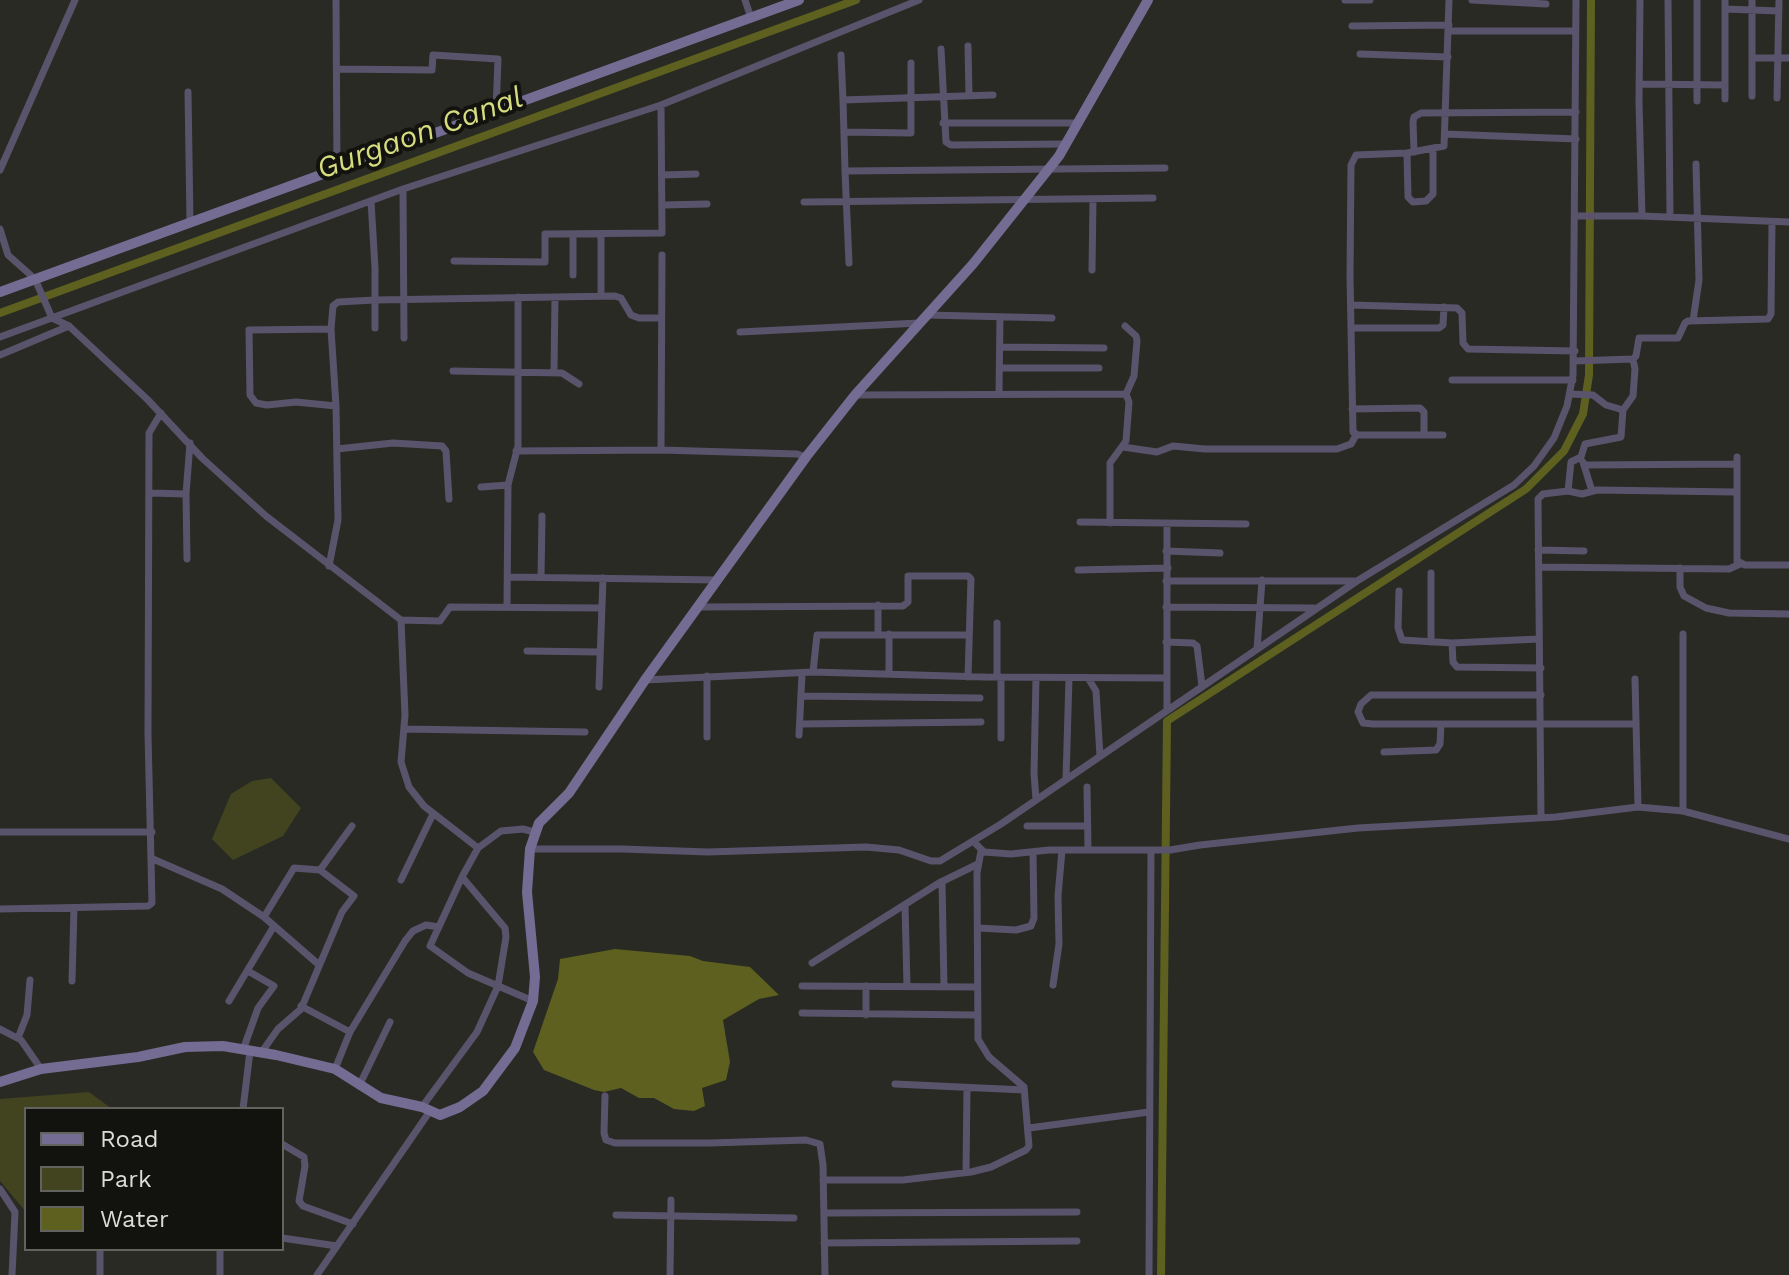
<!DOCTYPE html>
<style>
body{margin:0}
#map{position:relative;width:1789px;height:1275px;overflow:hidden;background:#292a23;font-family:"Work Sans",sans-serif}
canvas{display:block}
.legend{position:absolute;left:24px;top:1107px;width:260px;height:144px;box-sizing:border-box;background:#12120f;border:2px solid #62625f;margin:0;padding:10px 14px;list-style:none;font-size:24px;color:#dbdbd7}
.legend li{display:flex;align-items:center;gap:16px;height:40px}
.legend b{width:40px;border:2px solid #62625f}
</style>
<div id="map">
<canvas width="1789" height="1275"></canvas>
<ul class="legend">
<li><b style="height:10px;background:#746c92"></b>Road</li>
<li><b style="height:22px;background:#42441f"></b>Park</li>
<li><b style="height:22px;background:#5d601f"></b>Water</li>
</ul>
</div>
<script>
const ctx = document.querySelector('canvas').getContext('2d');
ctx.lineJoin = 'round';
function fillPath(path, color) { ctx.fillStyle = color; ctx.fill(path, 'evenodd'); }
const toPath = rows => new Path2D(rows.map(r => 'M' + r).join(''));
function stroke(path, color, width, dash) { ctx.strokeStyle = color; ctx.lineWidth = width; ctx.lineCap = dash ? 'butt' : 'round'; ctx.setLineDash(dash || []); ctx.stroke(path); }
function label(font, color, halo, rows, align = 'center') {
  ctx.font = font + ' "Work Sans",sans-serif'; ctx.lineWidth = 8; ctx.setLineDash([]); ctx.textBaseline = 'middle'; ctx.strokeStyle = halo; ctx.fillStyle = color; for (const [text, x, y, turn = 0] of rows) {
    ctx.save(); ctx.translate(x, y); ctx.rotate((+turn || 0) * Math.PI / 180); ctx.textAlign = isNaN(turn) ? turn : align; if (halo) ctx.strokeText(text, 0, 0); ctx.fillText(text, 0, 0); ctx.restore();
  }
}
fillPath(toPath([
 [271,778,301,808,283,836,233,860,212,839,231,794,252,781],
 [89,1092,112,1109,26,1109,26,1212,0,1181,0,1099]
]), '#42441f');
fillPath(toPath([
 [615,949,690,956,703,961,750,967,779,995,759,999,723,1020,730,1062,726,1080,702,1088,705,1106,694,1111,674,1109,654,1098,639,1098,621,1088,604,1092,594,1090,544,1070,533,1052,558,979,560,959]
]), '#5d601f');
stroke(toPath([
 [0,313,856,0],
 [1161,1275,1167,721,1526,489,1564,451,1583,414,1589,375,1591,0]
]), '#5d601f', 8);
stroke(toPath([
 [336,0,337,169],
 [745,0,751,18],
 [1345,0,1370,0],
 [1472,0,1546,4],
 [1640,0,1639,102,1642,216,1789,222],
 [1668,0,1670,217],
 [1697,0,1697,101],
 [1725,0,1725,99],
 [1752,0,1752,96],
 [1725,9,1779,11],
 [1352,26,1449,25],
 [1449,31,1575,31],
 [968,46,969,96],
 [941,49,946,142,951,145,1066,144],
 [1360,54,1448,57],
 [841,55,843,100,993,95],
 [1752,58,1789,58],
 [337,69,432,70,433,55,498,59,496,111],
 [1639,84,1725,85],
 [188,92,190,223],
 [1777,98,1779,0],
 [843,100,845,171],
 [943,123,1078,123],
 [844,132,911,133,911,63],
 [1445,134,1576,139],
 [1414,152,1413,122,1414,117,1421,113,1576,112],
 [1407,153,1408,197,1413,202,1426,201,1433,194,1433,149],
 [0,170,75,0],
 [662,175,696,174],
 [403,189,404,338],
 [371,201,375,268,375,328],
 [804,202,1153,198],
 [663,205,707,204],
 [1576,216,1642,216],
 [0,229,8,255,35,279,52,318,69,326,148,400,202,458,266,516,401,620,405,715,401,762,409,787,424,806,478,848],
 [573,234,573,275],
 [601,234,601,296],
 [454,261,545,262,545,234,662,233,661,105],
 [849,263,845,171,1165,168],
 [1092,270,1093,199],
 [1351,305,1457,308,1462,313,1463,343,1468,349,1575,351],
 [927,315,1052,318],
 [1693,321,1699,280,1696,164],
 [1125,326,1136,336,1137,341,1134,376,1126,394],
 [1351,328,1439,328,1443,325,1444,307],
 [740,332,919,323],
 [0,337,403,189,661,105,919,0],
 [1000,347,1104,348],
 [0,355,69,326],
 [1574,361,1633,359,1636,356,1639,338,1678,338,1685,323,1688,321,1768,319,1771,314,1772,222],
 [1000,368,1099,368],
 [453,371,562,373,579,384],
 [554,372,555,297],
 [1452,380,1573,380],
 [999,394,1000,317],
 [1570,394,1593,395,1606,405,1623,410],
 [855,395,1126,394,1129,402,1126,441,1110,463,1110,523],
 [336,406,296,402,267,405,256,403,250,395,249,330,331,329,333,306,338,302,375,300,615,296,621,298,631,315,639,318,660,318],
 [1352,409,1420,408,1424,412,1424,435],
 [1443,435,1358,435,1353,432,1350,277,1351,165,1356,155,1407,153,1444,146,1449,0],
 [1123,447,1157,452,1173,446,1205,449,1337,449,1351,444,1356,435],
 [337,449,393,443,442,446,446,451,449,499],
 [661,450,662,255],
 [516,451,661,450,797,454,806,457],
 [1737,457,1737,561,1745,565,1789,565],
 [1583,462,1592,491],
 [1585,465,1736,464],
 [481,487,508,485],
 [1568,491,1582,494,1597,490,1736,492],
 [150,493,186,494],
 [1080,522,1246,524],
 [1538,550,1584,551],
 [1166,551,1220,553],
 [187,559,186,494,190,443],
 [329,566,338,520,336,406,331,329],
 [1539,567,1729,569,1740,564],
 [1680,568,1680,587,1684,596,1706,608,1729,613,1789,614],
 [1078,570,1168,568],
 [1431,573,1431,642],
 [509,577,717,580],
 [541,577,542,516],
 [1166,581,1355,581],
 [1399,591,1398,628,1402,640,1452,643],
 [507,607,508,485,518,446,518,297],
 [699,607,903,606,908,602,908,576,968,576,971,579,968,677],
 [1166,607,1314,608],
 [401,620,440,621,450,607,602,608],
 [997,623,997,677],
 [878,634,878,605],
 [889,634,889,674],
 [1539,639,1452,643,1453,662,1457,667,1541,668],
 [1166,642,1193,643,1197,646,1202,686],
 [1257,649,1262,580],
 [527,651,600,652],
 [813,672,817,635,969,635],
 [707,676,707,737],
 [1001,677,1001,738],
 [1088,678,1096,691,1100,756],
 [1635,679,1638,807],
 [645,680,813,672,985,677,1166,678],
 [599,687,603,578],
 [1541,695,1371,695,1361,704,1358,712,1363,723,1373,724,1636,724],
 [802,696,980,698],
 [1167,710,1167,524],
 [800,724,981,722],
 [404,729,585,732],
 [799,735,802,674],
 [1384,752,1436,750,1440,744,1441,724],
 [1066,779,1069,678],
 [1087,787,1088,850],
 [1036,800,1034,773,1036,678],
 [1683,811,1683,634],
 [1541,818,1538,499,1543,494,1568,491,1571,462,1581,457,1585,444,1621,437,1623,410,1633,396,1635,369,1633,359],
 [1027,826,1087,826],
 [0,832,152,832],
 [973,841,984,852,1011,854,1049,850,1170,850,1200,845,1358,828,1556,817,1638,807,1683,811,1789,839],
 [530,849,622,849,708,852,866,847,899,850,931,861,940,861,1001,824,1357,581,1514,485,1534,466,1554,438,1567,406,1573,375,1576,0],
 [153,859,222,889,264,917,318,964],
 [401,880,433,814],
 [942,882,944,987],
 [905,905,907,986],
 [0,909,148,906,152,903,148,734,149,433,161,413],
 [264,917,294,868,320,870],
 [978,928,1016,930,1031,926,1034,918,1033,852],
 [812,963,939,883,978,864],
 [72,981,74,908],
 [1053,985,1059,944,1058,896,1062,850],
 [802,986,977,987],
 [866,986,866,1015],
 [229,1001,274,926],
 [533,1001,468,973,430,946,462,877,478,848,501,831,523,829,534,832],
 [301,1006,350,1032],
 [802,1013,977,1015],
 [0,1029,21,1040,41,1069],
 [18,1038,27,1015,30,980],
 [243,1050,258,1008,274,986,248,971],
 [261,1053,278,1029,301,1009,342,912,354,896,320,870,352,826],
 [335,1069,350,1032,405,941,413,931,426,925,439,927],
 [895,1084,1024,1090],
 [359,1086,390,1022],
 [605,1096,604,1133,606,1140,615,1143,710,1143,806,1140,820,1144,823,1165,825,1275],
 [422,1107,477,1032,498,986,506,937,505,928,462,877],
 [243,1109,250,1051],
 [1029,1128,1149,1112],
 [282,1144,304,1157,305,1166,299,1201,303,1206,353,1224],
 [966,1172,967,1088],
 [823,1180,903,1180,971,1172,991,1167,1026,1150,1029,1146,1024,1087,989,1057,978,1039,977,873,981,851],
 [0,1189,15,1212,12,1275],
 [824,1213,1077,1212],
 [616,1215,794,1218],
 [282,1238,337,1246],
 [824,1243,1077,1241],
 [100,1249,100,1275],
 [220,1249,220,1275],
 [317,1275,430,1111],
 [670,1275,671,1200],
 [1149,1275,1151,850]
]), '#59546c', 7);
stroke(toPath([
 [0,292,799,0],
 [0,1082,41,1069,138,1057,185,1047,223,1046,276,1055,335,1069,381,1098,422,1107,440,1115,460,1107,483,1091,515,1048,533,1001,535,977,527,892,530,849,539,823,569,793,645,680,806,457,855,395,973,264,1059,156,1148,0]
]), '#746c92', 10);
label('italic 30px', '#d6dc7f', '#12120f', [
 ["Gurgaon Canal",420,134,-20]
]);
</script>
